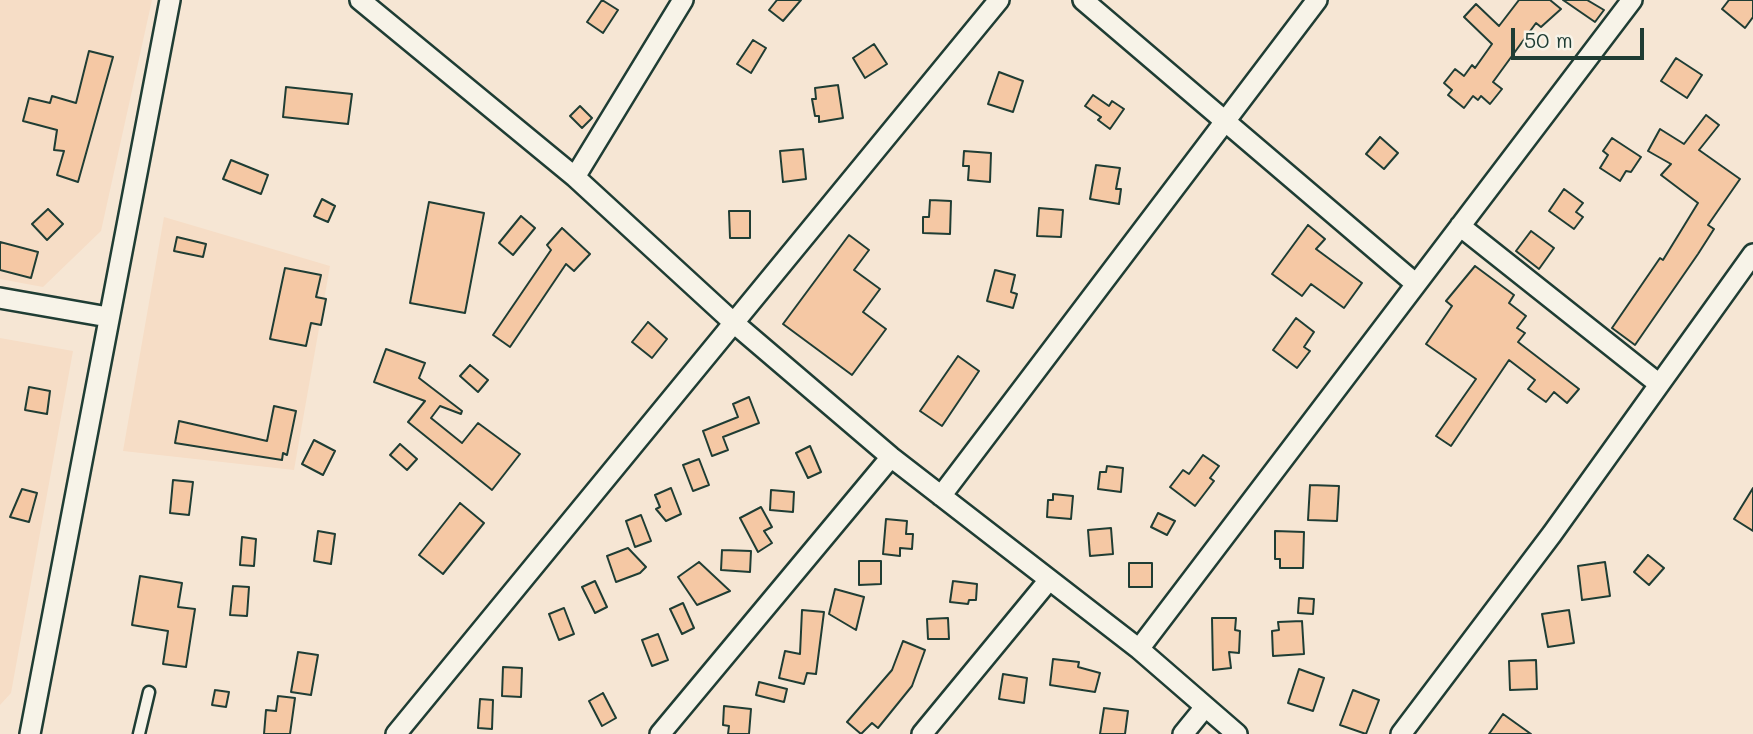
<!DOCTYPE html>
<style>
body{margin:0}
#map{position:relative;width:1753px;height:734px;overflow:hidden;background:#f6e6d4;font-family:Mali,sans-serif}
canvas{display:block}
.scale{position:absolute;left:1511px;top:28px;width:133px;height:32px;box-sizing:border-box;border:4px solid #1f3d34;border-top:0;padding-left:9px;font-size:21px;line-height:24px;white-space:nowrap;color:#1f3d34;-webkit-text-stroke:5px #f7f3e8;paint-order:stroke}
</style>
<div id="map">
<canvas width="1753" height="734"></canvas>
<div class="scale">50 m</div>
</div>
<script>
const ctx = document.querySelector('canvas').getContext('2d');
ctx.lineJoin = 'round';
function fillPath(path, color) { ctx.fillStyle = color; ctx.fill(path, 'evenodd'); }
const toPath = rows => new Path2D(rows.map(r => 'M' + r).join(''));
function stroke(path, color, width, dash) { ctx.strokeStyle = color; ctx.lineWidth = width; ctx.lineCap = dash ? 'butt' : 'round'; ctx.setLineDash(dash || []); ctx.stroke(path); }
fillPath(toPath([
 [0,0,152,0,101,231,43,287,0,279],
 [164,217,330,266,294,470,123,451],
 [0,338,73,351,11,693,0,705]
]), '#f6ddc6');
const building = toPath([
 [602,0,618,10,603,33,587,22,602,0],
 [777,0,801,0,783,21,769,10,777,0],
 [1519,0,1550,0,1561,9,1541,27,1536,23,1493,82,1502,89,1490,104,1481,96,1478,100,1473,96,1464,108,1448,95,1452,90,1444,83,1455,69,1464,76,1472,65,1475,68,1492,44,1464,17,1476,4,1499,26,1519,0],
 [1563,0,1587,0,1604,10,1595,22,1563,0],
 [1729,0,1753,0,1753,17,1745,28,1722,9,1729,0],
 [753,40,766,48,751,73,737,64,753,40],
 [874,44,887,64,865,78,853,58,874,44],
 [89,51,113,57,78,182,57,175,64,151,54,150,57,130,23,121,29,98,50,103,52,96,76,103,89,51],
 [1676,58,1702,75,1687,98,1661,81,1676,58],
 [999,72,1023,81,1013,112,988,104,999,72],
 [838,85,843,118,819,122,819,116,815,116,812,99,816,99,815,88,838,85],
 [286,87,352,94,348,124,283,117,286,87],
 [1093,95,1109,106,1112,101,1124,109,1110,129,1098,120,1101,117,1085,106,1093,95],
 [580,106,592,118,582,128,570,116,580,106],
 [1706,115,1719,125,1699,150,1740,179,1708,225,1714,229,1698,254,1635,345,1612,328,1660,258,1663,260,1698,203,1661,175,1671,164,1648,151,1660,129,1684,144,1706,115],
 [1380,137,1398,153,1384,169,1366,154,1380,137],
 [1612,138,1641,157,1631,172,1626,171,1620,181,1600,168,1608,155,1603,151,1612,138],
 [803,149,806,179,783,182,780,151,803,149],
 [964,151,991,153,990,182,968,180,969,166,963,166,964,151],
 [231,160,268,175,261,194,223,179,231,160],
 [1096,165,1120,168,1116,189,1121,189,1119,204,1090,199,1096,165],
 [1564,189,1583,203,1576,212,1583,217,1574,229,1549,211,1564,189],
 [322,199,335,206,328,222,314,216,322,199],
 [930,200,951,201,950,234,923,233,923,217,929,217,930,200],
 [429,202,484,213,465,313,410,303,429,202],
 [1039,208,1063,210,1061,237,1037,236,1039,208],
 [48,209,63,224,47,240,32,224,48,209],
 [729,211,750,211,750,238,730,238,729,211],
 [521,216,535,228,513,255,499,243,521,216],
 [1308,225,1325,239,1316,249,1362,283,1344,308,1311,284,1302,296,1272,274,1308,225],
 [562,228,590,254,574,271,566,264,510,347,493,335,551,250,547,245,562,228],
 [1531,231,1554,248,1539,269,1516,251,1531,231],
 [849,235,869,250,854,270,880,289,863,312,886,329,852,375,783,324,849,235],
 [177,237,206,244,203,257,174,251,177,237],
 [0,242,38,252,31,278,0,270,0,242],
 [1475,266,1514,295,1509,303,1526,316,1517,328,1525,333,1518,342,1579,389,1567,403,1554,392,1546,402,1528,389,1535,380,1509,360,1451,446,1436,436,1476,379,1426,344,1452,306,1446,301,1475,266],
 [285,268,321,275,316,297,326,299,321,325,311,323,306,346,270,339,285,268],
 [995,270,1015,275,1011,292,1017,294,1013,308,987,301,995,270],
 [1296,318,1314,332,1304,347,1310,351,1297,368,1273,350,1296,318],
 [648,322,667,339,652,358,632,342,648,322],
 [386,349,425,363,419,378,462,411,461,414,440,406,431,418,462,443,478,423,520,454,492,490,408,422,425,401,374,382,386,349],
 [958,356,979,371,942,426,920,411,958,356],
 [470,365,488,380,478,392,460,376,470,365],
 [29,387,50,391,47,414,25,410,29,387],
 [749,397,759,423,723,437,728,450,712,456,703,431,738,417,733,404,749,397],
 [274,406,296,411,287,455,283,453,282,460,175,443,179,421,267,441,274,406],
 [314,440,335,451,323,475,302,464,314,440],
 [400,444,417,459,407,470,390,455,400,444],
 [810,446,821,472,808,478,796,453,810,446],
 [1203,455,1219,466,1210,478,1214,481,1195,506,1170,487,1183,470,1189,474,1203,455],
 [699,459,709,485,693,491,683,465,699,459],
 [1107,466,1123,468,1121,492,1098,489,1100,472,1106,472,1107,466],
 [173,480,193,482,189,515,170,513,173,480],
 [1310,485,1339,486,1337,521,1308,520,1310,485],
 [671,488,681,514,666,521,656,509,660,507,655,495,671,488],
 [1753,488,1753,531,1734,519,1753,488],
 [22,489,37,493,29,522,10,517,22,489],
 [771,490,794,492,793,512,770,510,771,490],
 [1053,494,1073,496,1071,519,1047,517,1048,500,1053,500,1053,494],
 [460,503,484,523,443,574,419,555,460,503],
 [761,507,772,527,764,531,772,543,758,552,740,518,761,507],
 [1158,513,1175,521,1167,535,1151,527,1158,513],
 [641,515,651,541,635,547,626,521,641,515],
 [886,519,907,521,906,534,913,534,912,549,900,548,900,556,883,554,886,519],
 [1111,528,1113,554,1090,556,1088,530,1111,528],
 [318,531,335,534,331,564,314,561,318,531],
 [1275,531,1304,532,1303,568,1280,568,1280,559,1275,559,1275,531],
 [242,537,256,539,254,566,240,565,242,537],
 [628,548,646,567,640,573,616,582,607,556,628,548],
 [722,550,751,551,750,572,721,570,722,550],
 [1648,555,1664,568,1649,585,1634,572,1648,555],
 [859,561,881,561,881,584,859,585,859,561],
 [699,562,730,591,697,605,678,577,699,562],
 [1605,562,1610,596,1582,600,1578,566,1605,562],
 [1129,563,1152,563,1152,587,1129,587,1129,563],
 [140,576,182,583,178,607,195,609,186,667,163,664,168,631,132,625,140,576],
 [595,581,607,607,595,613,582,587,595,581],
 [953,581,977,584,976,600,969,600,968,604,950,602,953,581],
 [233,586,249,587,247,616,230,615,233,586],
 [835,589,864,597,856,630,829,614,835,589],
 [1299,598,1314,599,1313,614,1298,613,1299,598],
 [683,603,694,628,682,634,670,609,683,603],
 [564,608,574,634,559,640,549,614,564,608],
 [802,610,824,612,816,674,807,673,804,684,779,678,785,651,800,654,802,610],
 [1569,610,1574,643,1548,647,1542,614,1569,610],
 [948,618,949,639,928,639,927,619,948,618],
 [1212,618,1236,618,1235,630,1240,631,1239,653,1229,652,1231,668,1213,670,1212,618],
 [1302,621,1304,654,1273,656,1272,631,1279,630,1278,622,1302,621],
 [658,634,668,660,652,666,642,640,658,634],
 [903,641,925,650,912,686,878,728,872,723,861,734,847,722,892,670,903,641],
 [298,652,318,655,311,695,291,692,298,652],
 [1053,659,1079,662,1078,667,1100,673,1095,692,1050,685,1053,659],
 [1536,660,1537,689,1510,690,1509,661,1536,660],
 [503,667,522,668,521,697,502,696,503,667],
 [1299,669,1324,678,1313,711,1288,703,1299,669],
 [1003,674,1027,678,1024,703,999,699,1003,674],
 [759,682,787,689,784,702,756,695,759,682],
 [215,690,229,692,226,707,212,705,215,690],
 [1353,690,1379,700,1366,734,1340,725,1353,690],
 [603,693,616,718,602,726,589,701,603,693],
 [278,696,295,698,290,734,264,734,266,710,276,711,278,696],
 [480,699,493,700,492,729,478,728,480,699],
 [724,706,751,709,749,734,728,734,729,726,723,725,724,706],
 [1104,708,1128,711,1125,734,1100,734,1104,708],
 [1503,714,1531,734,1489,734,1503,714]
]);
fillPath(building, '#f5c8a4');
stroke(building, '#1f3d34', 2);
const service = toPath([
 [139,734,149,692]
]);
const minor = toPath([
 [360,0,575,177,734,323,891,457,1139,649,1237,734],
 [1083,0,1416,284],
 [575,177,683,0],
 [1460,226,1659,384],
 [0,298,108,317],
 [941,496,1317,0],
 [1139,649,1632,0],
 [30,734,170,0],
 [396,734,999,0],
 [660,734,891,457],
 [922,734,1049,580],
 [1183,734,1205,707],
 [1401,734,1552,534,1753,254]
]);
stroke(service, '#1f3d34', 15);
stroke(minor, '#1f3d34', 24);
stroke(service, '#f7f3e8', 10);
stroke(minor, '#f7f3e8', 19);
</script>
